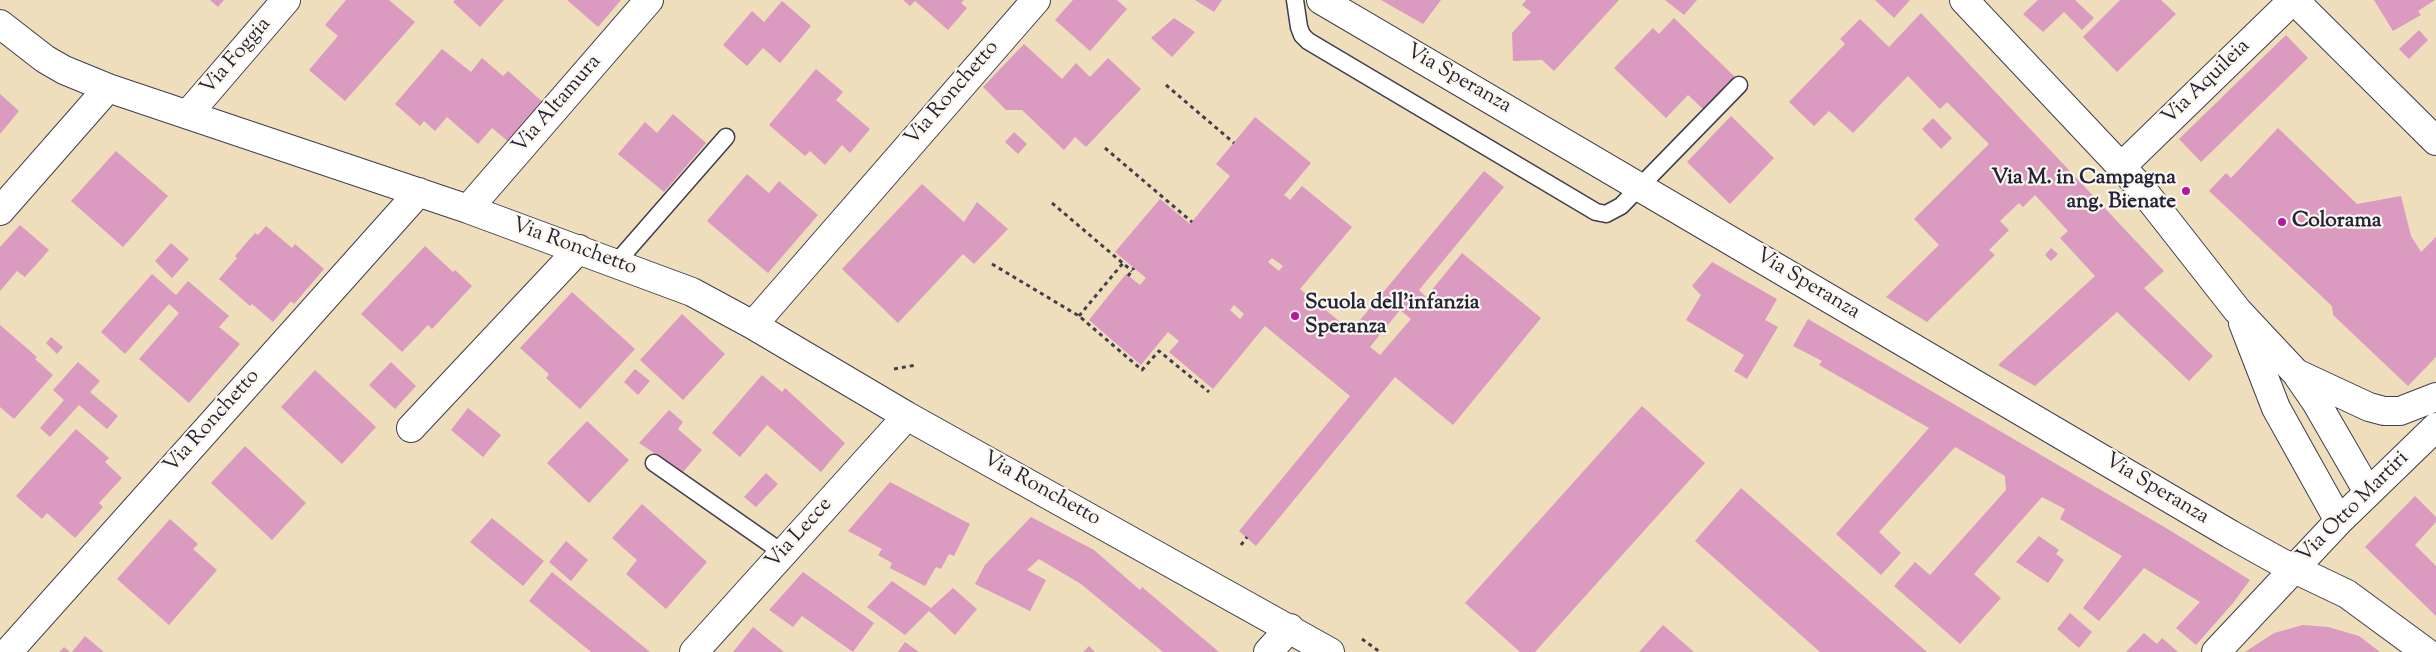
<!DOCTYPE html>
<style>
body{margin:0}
canvas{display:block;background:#eedebc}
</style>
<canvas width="2436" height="652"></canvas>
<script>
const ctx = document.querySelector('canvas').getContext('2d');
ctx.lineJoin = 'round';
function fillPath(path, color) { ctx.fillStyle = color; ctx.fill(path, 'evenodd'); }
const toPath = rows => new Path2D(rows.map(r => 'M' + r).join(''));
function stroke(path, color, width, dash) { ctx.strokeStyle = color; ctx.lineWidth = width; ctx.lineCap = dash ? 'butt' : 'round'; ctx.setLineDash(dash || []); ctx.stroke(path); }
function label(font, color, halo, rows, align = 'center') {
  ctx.font = font + ' "Sorts Mill Goudy",serif'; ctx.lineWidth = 4.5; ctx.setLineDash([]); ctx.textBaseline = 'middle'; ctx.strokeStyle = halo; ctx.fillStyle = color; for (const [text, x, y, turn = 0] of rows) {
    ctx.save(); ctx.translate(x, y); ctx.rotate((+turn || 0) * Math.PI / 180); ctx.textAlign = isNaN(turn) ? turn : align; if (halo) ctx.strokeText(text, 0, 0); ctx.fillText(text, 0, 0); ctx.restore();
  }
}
fillPath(toPath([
 [210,0,224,0,218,7],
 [346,0,389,0,415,22,345,101,309,70,338,36,325,25],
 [455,0,504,0,480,27,453,2],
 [567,0,621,0,598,27],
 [903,0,964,0,961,3,967,8,948,30,915,1,910,6],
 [1073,0,1117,0,1127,9,1090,51,1055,20],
 [1195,0,1222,0,1214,12],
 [1381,0,1441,0,1423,24],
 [1526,0,1619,0,1554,71,1542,60,1513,61,1512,33,1531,12,1522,5],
 [1665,0,1697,0,1684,15],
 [1875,0,1910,0,1894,18],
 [2038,0,2075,0,2094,18,2082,30,2064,12,2043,32,2023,14],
 [2120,0,2161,0,2176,14,2117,72,2083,37],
 [2374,0,2435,0,2418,11,2421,15,2393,31],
 [782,1,811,26,780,63,763,48,747,66,723,45,752,11,764,22],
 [1921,13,2164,271,2144,288,2213,356,2189,381,2117,312,2035,386,1998,365,2095,276,2060,238,2068,231,2035,195,2023,207,2019,203,2000,221,2009,230,1989,250,1995,255,1927,322,1886,297,1939,245,1914,219,1989,144,1947,102,1940,109,1908,76,1853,133,1829,111,1814,126,1789,102,1845,44,1840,39,1860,19,1889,47],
 [1174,18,1195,32,1172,57,1151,38],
 [1674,18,1736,78,1704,110,1688,95,1666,118,1614,68,1653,28,1659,34],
 [2419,30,2428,40,2409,59,2399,49],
 [2286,35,2308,58,2201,162,2179,139],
 [1024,44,1062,79,1076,63,1090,77,1108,58,1141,89,1086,147,1075,137,1064,150,1022,110,1006,110,983,87],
 [442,49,471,72,482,58,503,76,508,71,545,104,510,143,492,128,478,144,447,117,435,131,424,121,420,126,395,104],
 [816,69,843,92,836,100,870,129,850,153,842,145,825,165,810,151,805,156,769,125],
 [0,94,19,111,0,134],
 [673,114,706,143,664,192,618,154,645,122,657,133],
 [1731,116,1774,158,1730,204,1687,162],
 [1255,117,1311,163,1284,195,1290,200,1302,186,1352,227,1300,289,1351,331,1484,171,1504,187,1419,290,1426,297,1462,253,1541,318,1453,425,1395,377,1256,546,1239,531,1350,396,1265,326,1213,389,1169,352,1179,341,1168,332,1141,365,1089,320,1126,274,1140,285,1146,278,1115,252,1160,199,1190,224,1230,176,1216,164],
 [1272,258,1283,266,1279,271,1268,262],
 [1234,305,1244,314,1240,319,1230,310],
 [1400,310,1411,319,1380,355,1370,347],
 [1933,118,1952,138,1941,149,1922,129],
 [2278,128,2357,204,2401,196,2411,236,2421,252,2436,237,2436,357,2408,386,2333,315,2332,306,2209,191,2226,173,2231,178],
 [1014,132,1027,144,1018,154,1005,142],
 [116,151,168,196,123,247,71,201],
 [747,174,769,193,779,181,818,215,768,273,707,221],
 [922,184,964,222,977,202,1008,229,974,264,963,254,898,323,842,269],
 [20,225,49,250,25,277,17,271,0,291,0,247],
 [266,226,292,248,295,244,324,269,294,304,291,301,273,322,252,304,250,306,219,279,237,258,235,256,255,233,258,235],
 [171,243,189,259,172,278,155,261],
 [425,246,453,272,455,270,472,286,432,329,428,325,402,352,361,314],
 [2051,248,2058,254,2051,261,2045,255],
 [1712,262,1777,299,1765,320,1778,327,1747,379,1734,371,1744,355,1686,320,1701,295,1692,286],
 [152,274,176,295,188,281,229,316,219,327,240,344,189,403,139,359,179,313,169,304,125,354,101,332],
 [572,292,635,349,580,409,546,378,549,374,520,348],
 [682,314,725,354,683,400,640,360],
 [1808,319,2171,531,2250,580,2233,603,2196,645,2176,628,2200,602,2144,568,2099,621,2083,608,2122,556,2060,519,2065,509,2042,497,1974,574,2001,598,1960,644,1894,586,1915,562,1930,575,2006,490,2005,476,1955,447,1879,532,1901,553,1881,575,1836,534,1929,428,1819,365,1822,361,1793,346],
 [0,325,37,357,35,359,53,375,14,419,0,407],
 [51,337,63,347,57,354,46,343],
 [78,362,100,381,90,392,118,416,107,429,79,405,50,437,40,428,64,400,53,390],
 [391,362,416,386,395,409,369,385],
 [635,369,650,381,638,395,624,382],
 [315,370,376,427,342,464,281,407],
 [762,375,782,392,785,388,845,443,821,472,767,425,740,457,712,433],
 [1642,406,1705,463,1535,652,1520,652,1465,603],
 [468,408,501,435,483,457,451,430],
 [669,410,683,422,678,429,702,450,683,472,639,443],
 [587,421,629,460,589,503,547,463],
 [76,429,109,458,105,462,122,478,99,503,103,507,75,538,47,513,42,519,16,496],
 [245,446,306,503,272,540,211,483],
 [766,473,778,484,756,507,744,497],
 [890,482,970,524,954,556,949,554,941,569,936,567,925,586,890,568,892,563,878,555,882,549,848,531],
 [1741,488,1927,652,1820,652,1695,541],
 [2415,496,2436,517,2436,522,2415,545,2436,566,2436,616,2365,547],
 [642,504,707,562,666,609,626,574,637,560,612,538],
 [1031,517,1094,550,1140,590,1142,587,1219,652,1163,652,1081,584,1039,559,1027,570,1046,580,1030,611,975,584,985,565],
 [492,518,544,561,523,586,470,542],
 [170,519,198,544,193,549,217,570,169,625,117,579],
 [2039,536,2059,550,2056,554,2064,560,2048,583,2016,562],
 [566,541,588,560,571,581,549,562],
 [552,572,650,652,591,652,529,601],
 [803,572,874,623,853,652,802,616,793,627,769,610],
 [892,581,931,608,953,588,977,609,955,635,929,611,905,635,867,607],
 [2070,613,2092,632,2079,648,2057,629],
 [1663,625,1694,652,1639,652],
 [2303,625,2328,627,2359,636,2380,652,2245,652,2274,633],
 [753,627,784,652,733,652],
 [2144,633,2157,644,2162,638,2178,652,2126,652],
 [85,636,104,652,72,652],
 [905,642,919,652,898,652],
 [1089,646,1095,652,1083,652],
 [64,647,70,652,59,652]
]), '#db9abf');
const service = toPath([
 [1295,0,1299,27,1302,35,1308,41,1596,212,1606,214,1621,206,1739,85],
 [616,263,726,137],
 [654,463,783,553]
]);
const minor = toPath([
 [1321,0,2230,534,2282,563,2347,594,2426,652],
 [1964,0,2142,189,2237,310,2296,373,2316,402,2368,492],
 [2294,0,2436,141],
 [0,24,45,59,64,70,108,88,468,209,692,292,753,325,907,416,1330,652],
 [188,114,286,0],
 [2122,166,2293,0],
 [468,209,649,0],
 [0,211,108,88],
 [2243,323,2276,408,2339,521],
 [753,325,1036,0],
 [2298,374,2369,407,2384,411,2400,411,2436,397],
 [411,428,579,249],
 [8,652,419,192],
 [694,652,907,416],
 [1268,652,1290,628],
 [2216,652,2339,521,2436,427]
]);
stroke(service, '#413e4e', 19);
stroke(minor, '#413e4e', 30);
stroke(toPath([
 [1166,85,1234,143],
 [1105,148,1192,222],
 [1052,203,1132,271],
 [992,264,1079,316,1142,370,1159,351,1209,392],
 [1128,276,1134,268],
 [1079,316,1123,263],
 [894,369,916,365],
 [1241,545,1247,537],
 [1362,639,1380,652]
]), '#413e4e', 3, [4, 4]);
stroke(service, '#fff', 16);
stroke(minor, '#fff', 28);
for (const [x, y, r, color] of [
 [2186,191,5,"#b5179e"],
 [2282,222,5,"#b5179e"],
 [1295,316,5,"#b5179e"]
]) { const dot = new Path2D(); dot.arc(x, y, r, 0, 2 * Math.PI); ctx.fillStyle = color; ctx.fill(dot); stroke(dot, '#fbf7ec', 2); }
label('21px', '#22223b', '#fbf7ec', [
 ["Via Foggia",237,57,-49],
 ["Via Speranza",1458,80,30],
 ["Via Aquileia",2207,83,-44],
 ["Via Ronchetto",953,94,-49],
 ["Via Altamura",558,105,-49],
 ["Via Ronchetto",574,248,20],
 ["Via Speranza",1807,285,31],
 ["Via Ronchetto",213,422,-48],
 ["Via Ronchetto",1041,490,29],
 ["Via Speranza",2156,490,31],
 ["Via Otto Martiri",2354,508,-45],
 ["Via Lecce",800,534,-48]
]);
label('bold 21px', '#22223b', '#fbf7ec', [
 ["Via M. in Campagna",2176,179,"right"],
 ["ang. Bienate",2176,203,"right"],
 ["Colorama",2292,222],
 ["Scuola dell'infanzia",1305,304],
 ["Speranza",1305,328]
], 'left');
</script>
